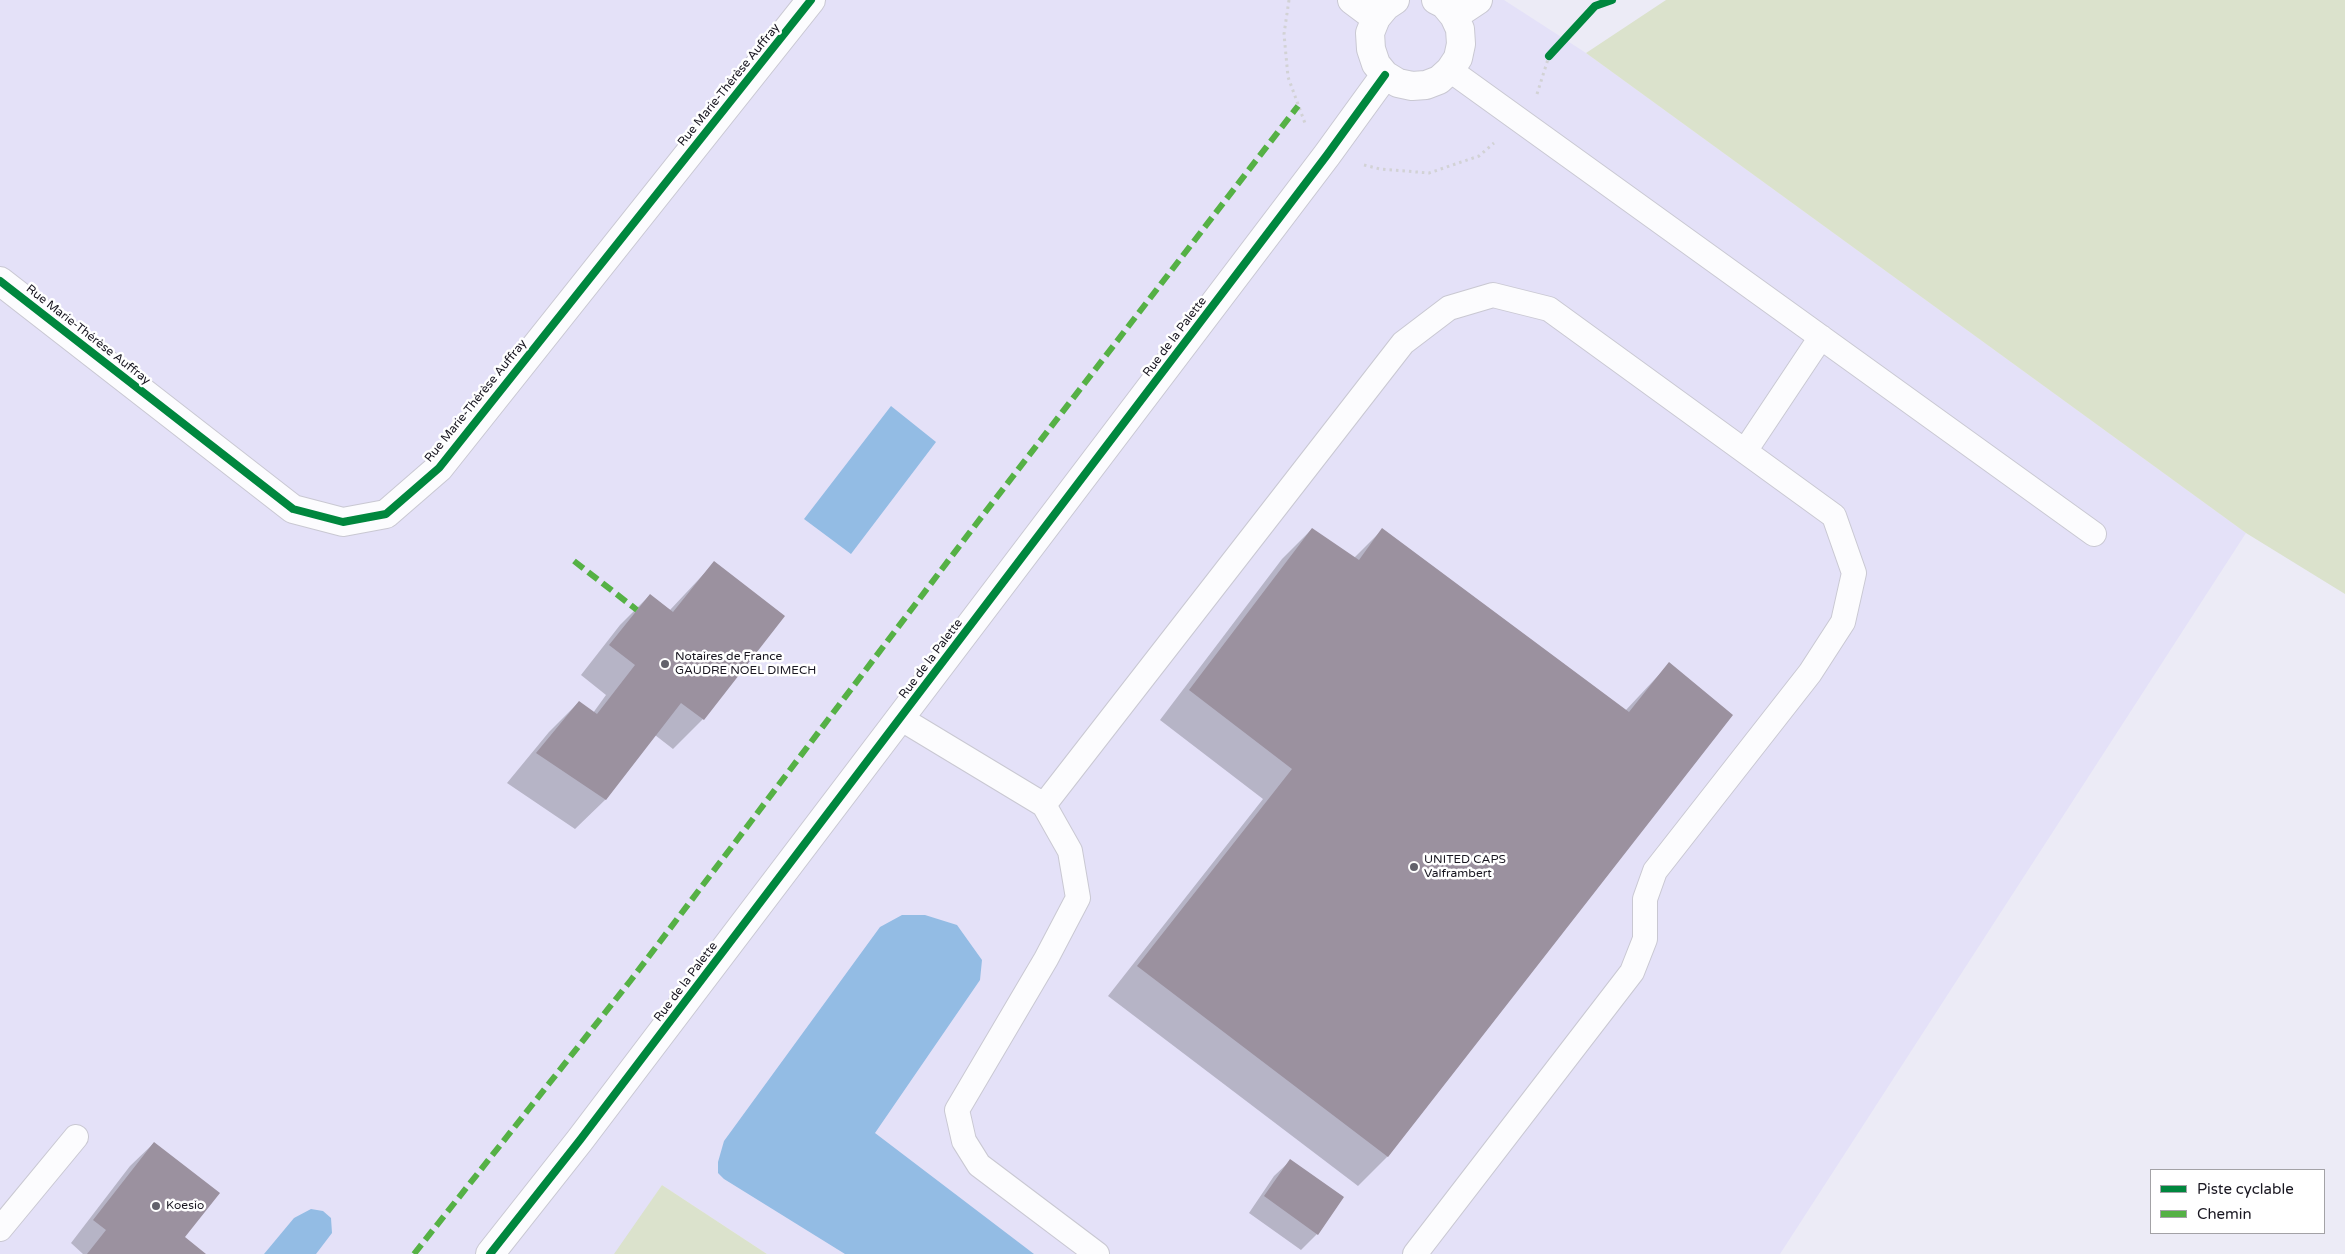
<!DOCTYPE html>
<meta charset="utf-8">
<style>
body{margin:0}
#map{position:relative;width:2345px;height:1254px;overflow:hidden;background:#ecebf6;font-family:"Varela Round",sans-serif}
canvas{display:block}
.legend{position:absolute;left:2150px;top:1169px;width:175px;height:65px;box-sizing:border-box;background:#fff;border:1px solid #a3a2a6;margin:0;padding:6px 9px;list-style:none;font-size:15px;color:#181620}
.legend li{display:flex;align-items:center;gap:10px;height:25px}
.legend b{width:25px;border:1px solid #a3a2a6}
</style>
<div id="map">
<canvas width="2345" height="1254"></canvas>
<ul class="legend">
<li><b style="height:6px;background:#00873e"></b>Piste cyclable</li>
<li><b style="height:6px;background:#55b145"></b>Chemin</li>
</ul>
</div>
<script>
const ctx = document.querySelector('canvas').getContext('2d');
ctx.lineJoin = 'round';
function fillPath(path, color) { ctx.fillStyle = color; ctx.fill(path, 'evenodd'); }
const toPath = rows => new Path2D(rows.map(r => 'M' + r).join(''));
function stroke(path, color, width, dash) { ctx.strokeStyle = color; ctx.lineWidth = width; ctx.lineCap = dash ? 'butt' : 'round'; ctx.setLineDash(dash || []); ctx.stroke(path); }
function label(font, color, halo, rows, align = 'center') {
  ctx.font = font + ' "Varela Round",sans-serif'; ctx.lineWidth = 5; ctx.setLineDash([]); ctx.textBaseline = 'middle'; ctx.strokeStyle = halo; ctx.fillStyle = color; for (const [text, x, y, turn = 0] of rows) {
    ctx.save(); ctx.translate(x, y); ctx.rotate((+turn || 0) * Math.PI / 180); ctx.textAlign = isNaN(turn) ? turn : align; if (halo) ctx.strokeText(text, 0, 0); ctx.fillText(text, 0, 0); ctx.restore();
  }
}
fillPath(toPath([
 [0,0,1504,0,1586,53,2246,533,1780,1254,767,1254,662,1185,617,1254,0,1254]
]), '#e4e1f8');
fillPath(toPath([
 [1666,0,2345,0,2345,594,2246,533,1586,53],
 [662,1185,767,1254,614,1254]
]), '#dbe2cc');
fillPath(toPath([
 [891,406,936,442,851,554,804,519],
 [902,915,925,915,957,925,982,960,980,980,875,1133,1034,1254,845,1254,724,1179,718,1173,718,1162,724,1141,880,927],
 [311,1209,323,1211,331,1218,332,1233,316,1254,264,1254,294,1218]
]), '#93bce4');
fillPath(toPath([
 [1312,529,1354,558,1382,530,1625,711,1670,663,1388,1156,1358,1186,1108,996,1263,799,1160,720,1282,559],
 [714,563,703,719,673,749,655,735,605,800,575,829,507,783,549,732,579,702,593,713,606,695,581,675,620,625,650,595,670,610],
 [154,1143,183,1238,204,1254,83,1254,71,1243,130,1166],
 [1290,1161,1317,1234,1301,1250,1249,1213,1274,1176]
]), '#0003');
fillPath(toPath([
 [1312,528,1359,560,1382,528,1629,712,1669,662,1733,715,1388,1157,1137,966,1292,769,1189,690],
 [714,561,785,616,704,720,681,703,606,800,536,753,579,701,597,714,635,665,609,645,650,594,673,612],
 [154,1142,220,1193,185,1237,206,1254,87,1254,106,1230,93,1220],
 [1290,1159,1344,1197,1318,1235,1264,1196]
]), '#9b919f');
const lane = toPath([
 [1450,70,2094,534],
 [1745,451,1821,337],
 [900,718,1044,805,1070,851,1078,898,1046,959,957,1110,964,1141,979,1165,1097,1254],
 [1044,805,1403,343,1449,308,1493,295,1549,309,1834,516,1854,573,1843,622,1810,673,1655,871,1645,899,1645,939,1632,972,1415,1254],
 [0,1229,76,1137]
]);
const street = toPath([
 [1352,0,1376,18],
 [0,281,293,509,343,522,386,514,439,468,811,0]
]);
const secondary = toPath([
 [1395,0,1386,6,1376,18,1370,33,1371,49,1376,64,1385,75,1398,83,1412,86,1426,85,1439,80,1450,70,1458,58,1461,44,1460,29,1454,16,1444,4,1436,0],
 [1454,16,1478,0],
 [490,1254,580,1140,1327,155,1385,75]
]);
stroke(lane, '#c9c8d2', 26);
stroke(street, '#c9c8d2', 30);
stroke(secondary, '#c9c8d2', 30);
stroke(toPath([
 [1289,0,1284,34,1288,77,1306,126],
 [1537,94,1549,56],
 [1364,165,1380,169,1429,173,1479,156,1494,143]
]), '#d2d2d5', 3, [2.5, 4]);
stroke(lane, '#fcfcfe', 24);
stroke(street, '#fcfcfe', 28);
stroke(secondary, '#fcfcfe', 28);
stroke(toPath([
 [574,561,637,610],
 [414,1254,631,980,970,532,1298,106]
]), '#55b145', 6, [12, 6]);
stroke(toPath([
 [1549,56,1595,6,1612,0],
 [0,281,293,509,343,522,386,514,439,468,811,0],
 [490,1254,580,1140,1327,155,1385,75]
]), '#00873e', 8);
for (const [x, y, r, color] of [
 [665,664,5,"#62616b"],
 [1414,867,5,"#62616b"],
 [156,1206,5,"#62616b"]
]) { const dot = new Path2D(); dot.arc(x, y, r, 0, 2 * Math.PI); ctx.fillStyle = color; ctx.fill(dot); stroke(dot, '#fff', 2); }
label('12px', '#181620', '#fff', [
 ["Rue Marie-Thérèse Auffray",729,85,-51],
 ["Rue Marie-Thérèse Auffray",88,335,38],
 ["Rue de la Palette",1175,337,-53],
 ["Rue Marie-Thérèse Auffray",476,401,-51],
 ["Rue de la Palette",931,659,-53],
 ["Rue de la Palette",686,982,-53]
]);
label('12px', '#181620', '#fff', [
 ["Notaires de France",675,657],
 ["GAUDRE NOEL DIMECH",675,671],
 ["UNITED CAPS",1424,860],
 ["Valframbert",1424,874],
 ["Koesio",166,1206]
], 'left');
</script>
